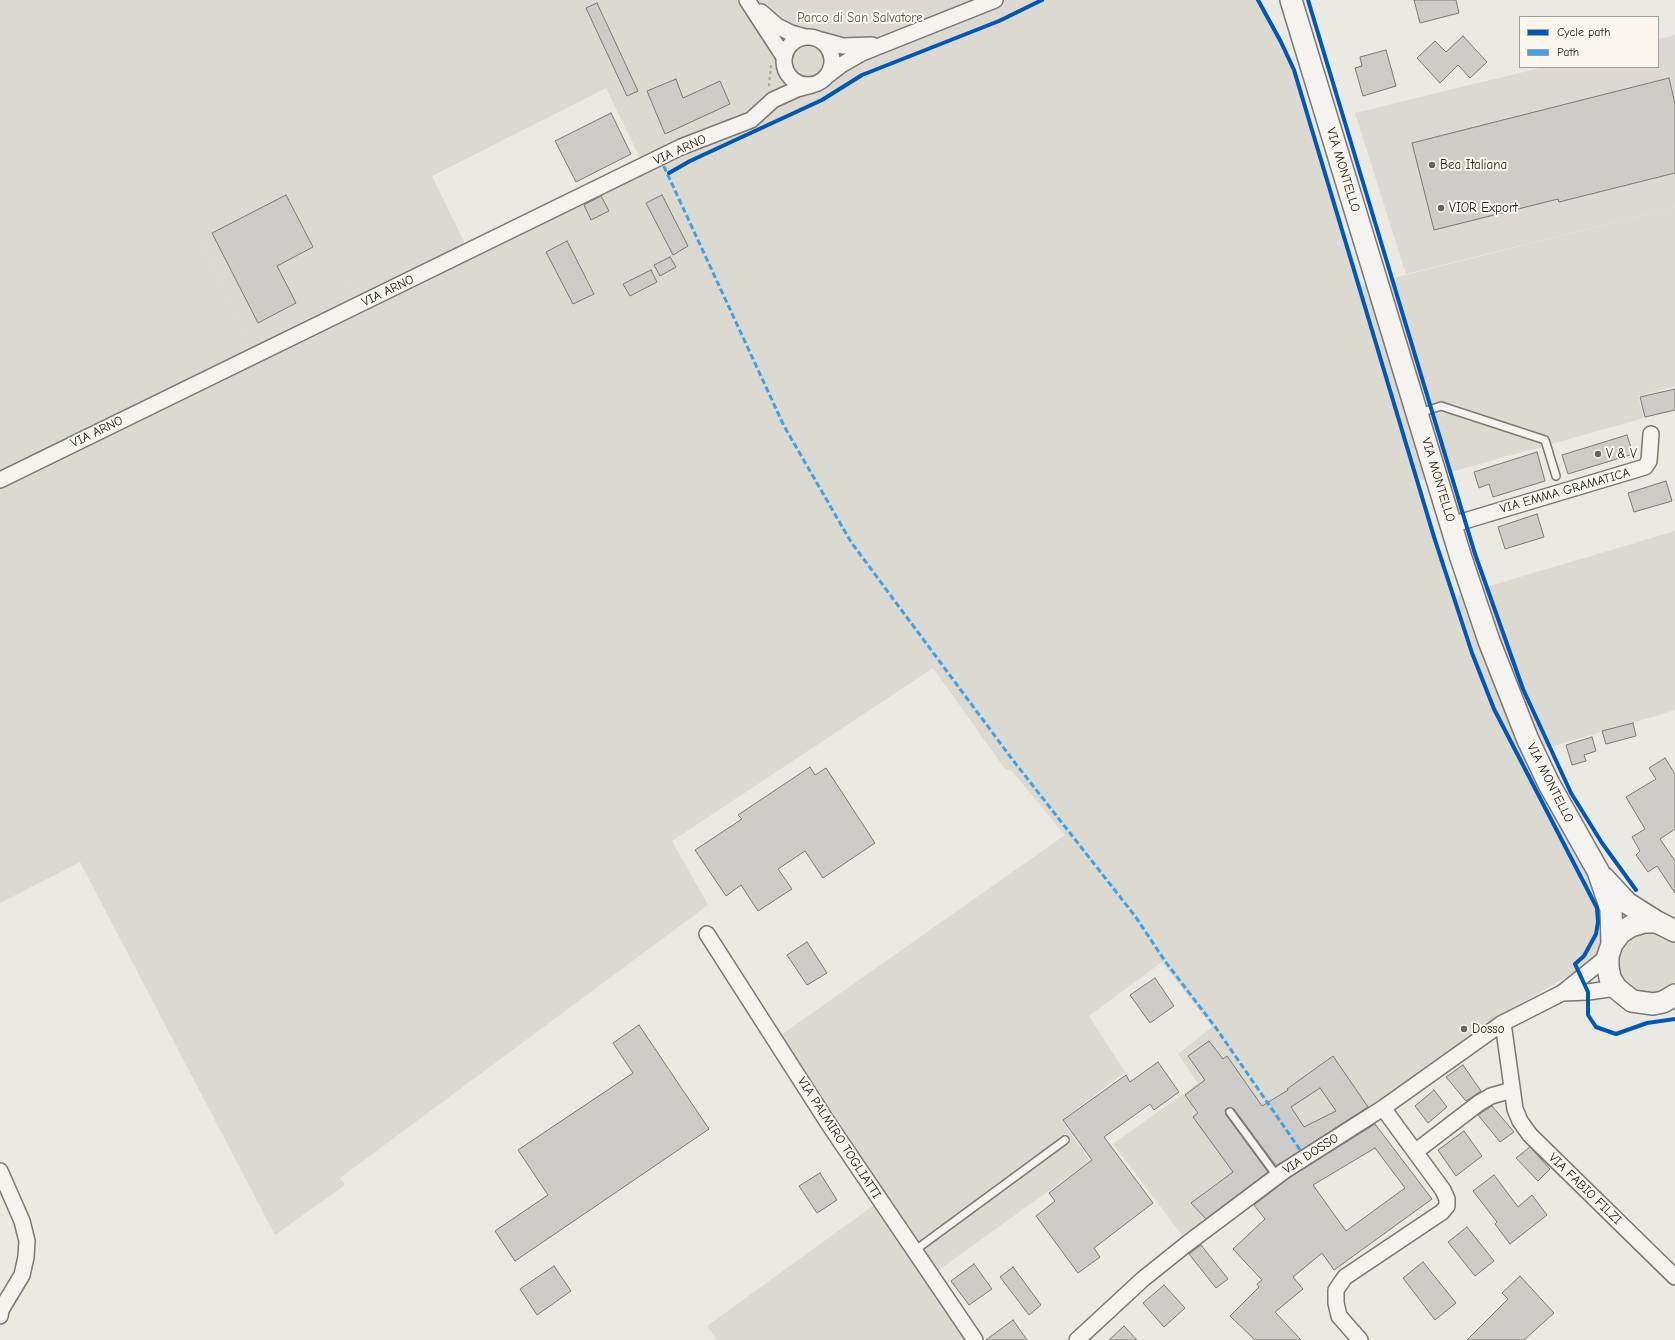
<!DOCTYPE html>
<style>
body{margin:0}
#map{position:relative;width:1675px;height:1340px;overflow:hidden;background:#eae9e2;font-family:"Comic Neue",sans-serif}
canvas{display:block}
.legend{position:absolute;left:1519px;top:16px;width:140px;height:52px;box-sizing:border-box;background:#fbf7ec;border:1px solid #a29f99;margin:0;padding:5px 7px;list-style:none;font-size:12px;color:#1c1c1c}
.legend li{display:flex;align-items:center;gap:8px;height:20px}
.legend b{width:20px;border:1px solid #a29f99}
</style>
<div id="map">
<canvas width="1675" height="1340"></canvas>
<ul class="legend">
<li><b style="height:5px;background:#0057b8"></b>Cycle path</li>
<li><b style="height:5px;background:#3da2ea"></b>Path</li>
</ul>
</div>
<script>
const ctx = document.querySelector('canvas').getContext('2d');
ctx.lineJoin = 'round';
function fillPath(path, color) { ctx.fillStyle = color; ctx.fill(path, 'evenodd'); }
const toPath = rows => new Path2D(rows.map(r => 'M' + r).join(''));
function stroke(path, color, width, dash) { ctx.strokeStyle = color; ctx.lineWidth = width; ctx.lineCap = dash ? 'butt' : 'round'; ctx.setLineDash(dash || []); ctx.stroke(path); }
function label(font, color, halo, rows, align = 'center') {
  ctx.font = font + ' "Comic Neue",sans-serif'; ctx.lineWidth = 4; ctx.setLineDash([]); ctx.textBaseline = 'middle'; ctx.strokeStyle = halo; ctx.fillStyle = color; for (const [text, x, y, turn = 0] of rows) {
    ctx.save(); ctx.translate(x, y); ctx.rotate((+turn || 0) * Math.PI / 180); ctx.textAlign = isNaN(turn) ? turn : align; if (halo) ctx.strokeText(text, 0, 0); ctx.fillText(text, 0, 0); ctx.restore();
  }
}
fillPath(toPath([
 [1675,35,1675,207,1406,274,1355,113,1544,67,1658,67,1658,39],
 [297,181,355,295,257,345,248,343,197,231]
]), '#dbd9d1');
fillPath(toPath([
 [0,0,1260,0,1283,41,1296,69,1362,286,1675,207,1675,386,1638,396,1644,418,1419,481,1456,596,1675,531,1675,710,1554,746,1522,749,1630,934,1651,929,1668,936,1675,942,1675,982,1672,986,1655,995,1637,994,1617,974,1577,971,1509,1010,1397,1093,1306,1149,1273,1100,1265,1106,1299,1155,1191,1235,1188,1231,1182,1235,1113,1144,1198,1083,1178,1054,1212,1027,1162,962,1089,1016,1125,1072,1062,1120,1090,1161,929,1277,972,1340,717,1340,707,1326,885,1197,781,1035,1065,835,1012,771,1005,769,933,668,672,841,708,905,340,1178,345,1185,275,1235,80,862,0,903],
 [606,88,642,162,466,246,432,176],
 [297,182,355,295,257,345,248,343,197,231]
]), '#dbd9d0');
const building = toPath([
 [1414,0,1456,0,1459,13,1420,23,1414,0],
 [597,3,638,91,627,96,586,8,597,3],
 [1463,36,1487,62,1470,78,1458,65,1440,83,1417,58,1435,41,1446,52,1463,36],
 [1386,50,1396,86,1363,96,1355,68,1362,66,1360,57,1386,50],
 [1669,78,1675,104,1675,173,1559,202,1558,199,1434,230,1412,143,1669,78],
 [676,79,683,98,720,81,730,104,665,134,647,91,676,79],
 [611,113,631,154,576,182,555,141,611,113],
 [286,195,313,247,277,266,296,303,258,323,212,233,286,195],
 [662,195,688,246,673,255,646,203,662,195],
 [601,196,609,211,591,220,584,205,601,196],
 [567,241,594,294,573,304,546,252,567,241],
 [670,257,676,267,660,276,654,265,670,257],
 [651,270,657,282,630,296,623,284,651,270],
 [1675,389,1675,410,1645,417,1640,397,1675,389],
 [1627,435,1633,454,1568,474,1562,455,1627,435],
 [1537,452,1545,481,1493,497,1489,484,1479,488,1474,472,1537,452],
 [1666,481,1672,501,1634,512,1628,493,1666,481],
 [1537,514,1544,537,1505,549,1498,527,1537,514],
 [1633,723,1636,736,1606,744,1602,731,1633,723],
 [1592,737,1596,751,1584,755,1586,761,1572,765,1566,745,1592,737],
 [1665,758,1675,774,1675,829,1660,839,1675,861,1675,893,1657,866,1648,872,1636,855,1640,851,1632,837,1645,829,1626,797,1656,779,1649,768,1665,758],
 [810,767,815,775,826,768,875,843,823,878,805,851,778,869,792,889,758,911,741,885,726,896,695,850,742,819,738,815,810,767],
 [807,942,827,973,807,985,787,955,807,942],
 [1155,978,1174,1006,1150,1023,1130,995,1155,978],
 [639,1025,709,1129,515,1261,495,1231,548,1195,518,1150,633,1073,613,1043,639,1025],
 [1209,1041,1223,1059,1227,1056,1262,1106,1288,1090,1287,1089,1333,1056,1368,1107,1276,1166,1234,1109,1227,1108,1225,1110,1226,1115,1268,1172,1206,1219,1191,1203,1233,1172,1193,1117,1198,1113,1185,1095,1205,1080,1188,1056,1209,1041],
 [1320,1088,1336,1111,1304,1127,1291,1107,1320,1088],
 [1158,1062,1179,1092,1154,1110,1150,1104,1104,1137,1153,1203,1094,1248,1100,1257,1078,1273,1036,1216,1055,1201,1049,1193,1092,1160,1063,1120,1126,1075,1130,1082,1158,1062],
 [1463,1065,1481,1091,1466,1101,1446,1077,1463,1065],
 [1434,1090,1447,1107,1428,1123,1415,1106,1434,1090],
 [1492,1106,1514,1132,1500,1142,1478,1115,1492,1106],
 [1375,1124,1432,1199,1334,1270,1322,1253,1293,1277,1303,1289,1275,1312,1301,1340,1255,1340,1230,1316,1259,1287,1257,1284,1262,1280,1233,1249,1265,1219,1254,1205,1289,1178,1375,1124],
 [1375,1148,1405,1188,1346,1231,1313,1185,1375,1148],
 [1464,1131,1482,1156,1456,1176,1438,1150,1464,1131],
 [1530,1147,1550,1169,1538,1181,1516,1158,1530,1147],
 [820,1173,837,1200,817,1213,799,1186,820,1173],
 [1494,1175,1518,1207,1532,1195,1547,1215,1510,1244,1495,1224,1497,1222,1473,1191,1494,1175],
 [1467,1227,1494,1261,1475,1276,1448,1242,1467,1227],
 [1201,1245,1228,1279,1216,1288,1189,1254,1201,1245],
 [1423,1262,1456,1303,1435,1320,1403,1278,1423,1262],
 [974,1264,992,1289,969,1305,951,1281,974,1264],
 [554,1266,571,1291,537,1315,520,1289,554,1266],
 [1013,1267,1041,1305,1029,1315,1000,1277,1013,1267],
 [1520,1276,1554,1313,1524,1340,1467,1340,1508,1299,1502,1293,1520,1276],
 [1164,1285,1185,1308,1164,1327,1143,1303,1164,1285],
 [1013,1320,1027,1340,986,1340,1013,1320],
 [1124,1326,1137,1340,1109,1340,1124,1326]
]);
fillPath(building, '#cdccc8');
stroke(building, '#797875', 1);
const lane = toPath([
 [1420,413,1441,406,1545,440,1556,476],
 [1230,1112,1277,1176],
 [914,1251,1065,1140]
]);
const street = toPath([
 [747,0,784,57],
 [761,12,777,26,791,33,805,37],
 '784 61a24 24 0 1 1 48 0a24 24 0 1 1-48 0Z',
 [821,40,843,46,872,45],
 [828,75,841,65,862,53,995,0],
 [0,480,681,147,751,120,773,100,797,89,812,85],
 [1451,525,1645,467,1649,461,1651,434],
 [707,934,828,1123,975,1340],
 [1562,993,1588,992,1616,988],
 [1501,1024,1504,1030,1515,1109,1520,1121,1530,1135,1675,1277],
 [1415,1152,1479,1103,1491,1096,1512,1090],
 [0,1171,22,1221,27,1241,26,1257,22,1275,1,1310,0,1316],
 [1077,1340,1143,1279,1188,1243,1284,1171,1383,1108,1501,1024,1562,993,1608,956],
 [1360,1340,1339,1316,1336,1303,1336,1290,1345,1277,1442,1212,1447,1206,1447,1199,1443,1190,1383,1108]
]);
const secondary = toPath([
 [1291,0,1461,558,1489,641,1528,740,1549,784,1598,871,1611,909,1612,944],
 [1604,878,1627,903,1657,922],
 [1675,931,1657,922,1644,922,1631,926,1620,933,1612,944,1608,956,1608,967,1610,978,1616,988,1632,1001,1653,1004,1663,1002,1675,995]
]);
stroke(lane, '#797875', 10);
stroke(street, '#797875', 18);
stroke(secondary, '#797875', 24);
stroke(toPath([
 [769,86,771,65]
]), '#aaa9a6', 2.5, [3, 3]);
stroke(lane, '#f4f3ef', 7);
stroke(street, '#f4f3ef', 15);
stroke(secondary, '#f4f3ef', 21);
stroke(toPath([
 [660,158,784,426,851,542,1012,759,1135,916,1165,961,1216,1028,1305,1157]
]), '#3da2ea', 3, [6, 3]);
stroke(toPath([
 [1258,0,1281,42,1294,70,1434,537,1472,653,1494,709,1597,908,1598,922,1596,934,1584,956,1575,964,1588,992,1588,1015,1596,1027,1616,1034,1647,1023,1675,1019],
 [1308,0,1475,554,1523,689,1571,793,1602,843,1636,890],
 [669,173,690,161,822,100,862,75,999,21,1042,0]
]), '#0057b8', 4);
for (const [x, y, r, color] of [
 [1432,165,4,"#646461"],
 [1441,208,4,"#646461"],
 [1598,454,4,"#646461"],
 [1464,1029,4,"#646461"]
]) { const dot = new Path2D(); dot.arc(x, y, r, 0, 2 * Math.PI); ctx.fillStyle = color; ctx.fill(dot); stroke(dot, '#fbf7ec', 1.5); }
label('13px', '#51514e', '#fbf7ec', [
 ["Parco di San Salvatore",860,18]
]);
label('13px', '#1c1c1c', '#fbf7ec', [
 ["VIA ARNO",680,150,-24],
 ["VIA MONTELLO",1343,170,73],
 ["VIA ARNO",388,291,-26],
 ["VIA ARNO",97,432,-26],
 ["VIA MONTELLO",1438,480,73],
 ["VIA EMMA GRAMATICA",1565,491,-16],
 ["VIA MONTELLO",1550,783,63],
 ["VIA PALMIRO TOGLIATTI",839,1138,57],
 ["VIA DOSSO",1311,1154,-33],
 ["VIA FABIO FILZI",1585,1189,44]
]);
label('13px', '#1c1c1c', '#fbf7ec', [
 ["Bea Italiana",1440,165],
 ["VIOR Export",1449,208],
 ["V & V",1606,454],
 ["Dosso",1472,1029]
], 'left');
</script>
